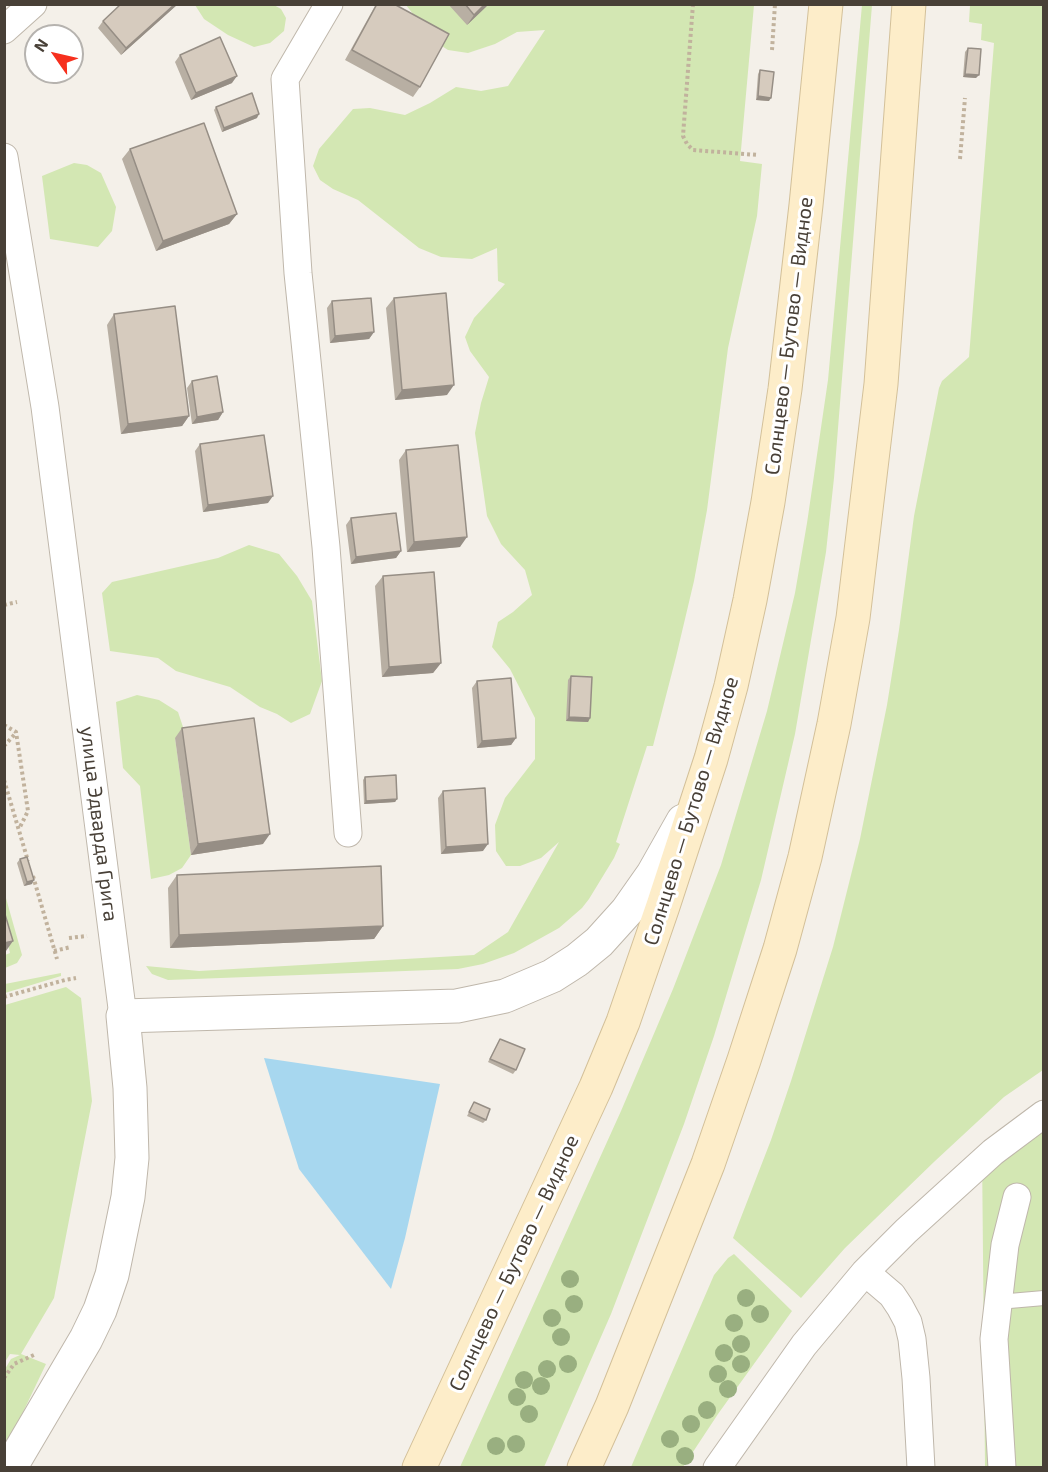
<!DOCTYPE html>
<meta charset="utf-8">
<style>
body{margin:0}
#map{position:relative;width:1048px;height:1472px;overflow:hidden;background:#f4f0e9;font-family:"Exo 2",sans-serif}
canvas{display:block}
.frame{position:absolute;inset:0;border:6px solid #484037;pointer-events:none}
.north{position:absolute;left:24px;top:24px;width:60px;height:60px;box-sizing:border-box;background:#fff;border:2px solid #b6b3af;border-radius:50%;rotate:304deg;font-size:16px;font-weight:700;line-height:24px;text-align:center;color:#484037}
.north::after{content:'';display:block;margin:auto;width:21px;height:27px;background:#f6301e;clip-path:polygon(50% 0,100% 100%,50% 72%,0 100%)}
</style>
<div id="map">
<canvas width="1048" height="1472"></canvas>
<div class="frame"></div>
<div class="north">N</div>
</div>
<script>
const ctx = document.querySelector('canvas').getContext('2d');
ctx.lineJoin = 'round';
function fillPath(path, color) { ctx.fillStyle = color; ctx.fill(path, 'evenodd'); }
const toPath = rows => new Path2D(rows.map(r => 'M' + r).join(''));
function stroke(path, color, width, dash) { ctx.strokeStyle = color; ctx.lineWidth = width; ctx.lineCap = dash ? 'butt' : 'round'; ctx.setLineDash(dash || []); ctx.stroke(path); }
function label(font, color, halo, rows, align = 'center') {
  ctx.font = font + ' "Exo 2",sans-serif'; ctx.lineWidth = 6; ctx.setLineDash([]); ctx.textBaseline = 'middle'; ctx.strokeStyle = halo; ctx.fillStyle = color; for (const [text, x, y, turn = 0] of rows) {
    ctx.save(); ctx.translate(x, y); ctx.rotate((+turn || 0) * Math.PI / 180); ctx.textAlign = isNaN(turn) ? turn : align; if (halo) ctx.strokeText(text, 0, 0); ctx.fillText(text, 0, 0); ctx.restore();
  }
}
fillPath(toPath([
 [195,5,274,5,281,9,286,18,284,31,270,43,254,47,228,35,204,19],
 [406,5,754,5,740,161,762,164,757,216,728,348,707,510,694,581,676,657,653,746,647,746,616,842,620,844,614,858,589,899,582,908,559,928,514,953,483,964,458,969,168,980,152,974,146,966,199,971,474,955,508,932,559,842,541,858,520,866,506,866,496,851,495,825,505,798,535,759,535,718,510,669,492,647,498,622,513,612,532,595,525,570,501,544,487,516,475,433,481,403,489,377,470,351,465,337,474,318,505,284,498,281,497,248,472,259,441,257,419,248,358,200,333,189,320,180,313,166,319,149,353,109,370,108,405,115,430,103,456,87,481,91,508,86,545,30,517,32,495,44,468,53,448,50,434,41],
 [862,5,872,5,834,478,826,552,795,734,761,880,714,1036,684,1124,611,1314,544,1467,460,1467,621,1111,673,989,721,865,767,711,795,593,807,523,828,380],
 [970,5,1043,5,1043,1070,1004,1097,935,1161,845,1248,801,1298,733,1238,771,1140,791,1081,833,947,860,839,887,705,899,630,914,516,939,388,942,381,969,357,994,43,981,40,982,24,969,22],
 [74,163,87,165,101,173,116,207,112,231,98,247,50,239,42,176],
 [249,545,279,554,297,576,312,601,322,681,310,714,291,723,277,714,260,707,230,687,176,671,158,658,110,651,102,593,112,582,218,558],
 [137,695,159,700,178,712,186,736,175,738,191,855,182,868,169,875,151,879,140,786,123,768,116,702],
 [4,891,22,955,17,963,5,968,5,955,10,953,5,932],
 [61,973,61,976,5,993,5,984],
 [66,987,81,998,92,1101,54,1298,21,1354,46,1364,5,1450,5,1369,11,1359,20,1355,10,1354,5,1362,5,1005],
 [1043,1118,1043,1467,985,1467,982,1150],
 [734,1254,792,1311,718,1414,683,1467,631,1467,714,1275,728,1258]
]), '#d3e7b3');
fillPath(toPath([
 [264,1058,440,1084,405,1238,391,1289,299,1169]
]), '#a7d7ef');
const service = toPath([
 [998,1302,1044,1298]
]);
const minor = toPath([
 [329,4,285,79,298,273,326,547,348,833],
 [4,30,33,4],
 [4,157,45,407,123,1016],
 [865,1272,892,1295,900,1307,908,1322,912,1339,916,1378,921,1468],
 [717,1468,804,1345,865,1272,906,1231,993,1152,1044,1114],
 [1002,1468,994,1339,1005,1245,1017,1197]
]);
const tertiary = toPath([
 [10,1468,86,1339,100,1310,112,1275,128,1197,132,1158,130,1088,123,1016,457,1006,505,996,552,976,577,960,599,942,627,911,653,874,683,821]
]);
const secondary = toPath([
 [419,1468,596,1087,623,1022,663,906,711,759,731,686,750,600,768,502,785,389,806,205,826,4],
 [584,1468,612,1406,708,1164,744,1060,780,949,805,857,834,724,853,618,881,384,909,4]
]);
stroke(service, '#bfb7ab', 16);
stroke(minor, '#bfb7ab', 29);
stroke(tertiary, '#bfb7ab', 35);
stroke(secondary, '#d3c099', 35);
stroke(toPath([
 [693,4,683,136,687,144,693,150,758,155],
 [772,50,775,4],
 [960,159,965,98],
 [4,605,17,602],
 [4,725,16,732,28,811,19,829],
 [4,746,16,733],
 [4,780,28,861],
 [33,876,57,959],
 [69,938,87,936],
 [54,951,71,947],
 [4,997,65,980,76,978],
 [4,1378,14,1364,36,1354]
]), '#c1b29d', 4, [3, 3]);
stroke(service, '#fff', 14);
stroke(minor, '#fff', 27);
stroke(tertiary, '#fff', 33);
stroke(secondary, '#fdedc9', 33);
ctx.fillStyle = '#99af80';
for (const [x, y] of [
 [570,1279],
 [746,1298],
 [574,1304],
 [760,1314],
 [552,1318],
 [734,1323],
 [561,1337],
 [741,1344],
 [724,1353],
 [568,1364],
 [741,1364],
 [547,1369],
 [718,1374],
 [524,1380],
 [541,1386],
 [728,1389],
 [517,1397],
 [707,1410],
 [529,1414],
 [691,1424],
 [670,1439],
 [516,1444],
 [496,1446],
 [685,1456]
]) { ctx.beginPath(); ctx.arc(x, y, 9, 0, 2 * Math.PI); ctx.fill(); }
fillPath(toPath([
 [178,4,121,55,98,28,103,21],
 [376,4,394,4,420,87,413,97,345,60],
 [448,4,489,4,467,25],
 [968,48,976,78,963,77,965,52],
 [180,55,232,83,191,100,175,62],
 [760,70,769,101,756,100,758,74],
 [216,107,257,118,222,132,214,110],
 [130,149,237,214,229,224,156,251,122,159],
 [394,298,447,395,395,400,386,308],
 [332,301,374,332,369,339,330,343,327,308],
 [114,314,189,416,182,426,121,434,107,325],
 [192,381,223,412,218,420,192,424,187,388],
 [200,444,268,503,203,512,195,451],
 [406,450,460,547,407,552,399,460],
 [351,518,401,551,396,558,351,564,346,525],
 [383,576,441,663,433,673,382,677,375,586],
 [571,676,590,718,588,722,566,721,568,680],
 [477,681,516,738,511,745,477,748,472,688],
 [182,728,263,844,191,855,175,738],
 [365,777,397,799,395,802,364,804,363,780],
 [443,791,483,851,441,854,438,798],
 [20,859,32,884,24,886,17,863],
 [177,875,383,926,374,939,170,948,168,888],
 [500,1039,516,1070,513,1074,488,1062],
 [474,1102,486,1120,483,1123,467,1116]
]), '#b8afa3');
fillPath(toPath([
 [175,4,178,4,121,55,126,48],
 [485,4,489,4,467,25,474,15],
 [965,74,979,75,976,78,963,77],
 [237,76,232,83,191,100,196,93],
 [758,96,771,98,769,101,756,100],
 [259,114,257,118,222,132,224,128],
 [237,214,229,224,156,251,163,241],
 [374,332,369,339,330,343,335,336],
 [454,385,447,395,395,400,402,390],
 [223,412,218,420,192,424,197,417],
 [189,416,182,426,121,434,128,424],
 [273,496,268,503,203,512,208,505],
 [467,537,460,547,407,552,414,542],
 [401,551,396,558,351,564,356,557],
 [441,663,433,673,382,677,389,667],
 [569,717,590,718,588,722,566,721],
 [516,738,511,745,477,748,482,741],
 [397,799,395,802,364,804,366,801],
 [270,834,263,844,191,855,198,844],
 [488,844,483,851,441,854,446,847],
 [34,880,32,884,24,886,27,882],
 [383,926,374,939,170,948,179,935],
 [13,941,6,951,4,951,4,943]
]), '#968e85');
const building = toPath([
 [121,4,175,4,126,48,103,21,121,4],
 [377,4,394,4,449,34,420,87,352,50,377,4],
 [465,4,485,4,474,15,465,4],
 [220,37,237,76,196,93,180,55,220,37],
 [968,48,981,49,979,75,965,74,968,48],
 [760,70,774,72,771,98,758,96,760,70],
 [252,93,259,114,224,128,216,107,252,93],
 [204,123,237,214,163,241,130,149,204,123],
 [446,293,454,385,402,390,394,298,446,293],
 [371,298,374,332,335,336,332,301,371,298],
 [175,306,189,416,128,424,114,314,175,306],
 [217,376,223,412,197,417,192,381,217,376],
 [264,435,273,496,208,505,200,444,264,435],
 [458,445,467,537,414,542,406,450,458,445],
 [396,513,401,551,356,557,351,518,396,513],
 [434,572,441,663,389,667,383,576,434,572],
 [571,676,592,677,590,718,569,717,571,676],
 [511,678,516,738,482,741,477,681,511,678],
 [254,718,270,834,198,844,182,728,254,718],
 [396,775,397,799,366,801,365,777,396,775],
 [485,788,488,844,446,847,443,791,485,788],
 [27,857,34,880,27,882,20,859,27,857],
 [381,866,383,926,179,935,177,875,381,866],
 [4,911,13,941,4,943,4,911],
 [500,1039,525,1049,516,1070,490,1059,500,1039],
 [474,1102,490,1109,486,1120,469,1112,474,1102]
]);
fillPath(building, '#d6cbbe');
stroke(building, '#968e85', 1.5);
label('20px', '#484037', '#fff', [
 ["Солнцево — Бутово — Видное",789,336,-83],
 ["Солнцево — Бутово — Видное",691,811,-73],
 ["улица Эдварда Грига",99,824,83],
 ["Солнцево — Бутово — Видное",514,1263,-65]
]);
</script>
